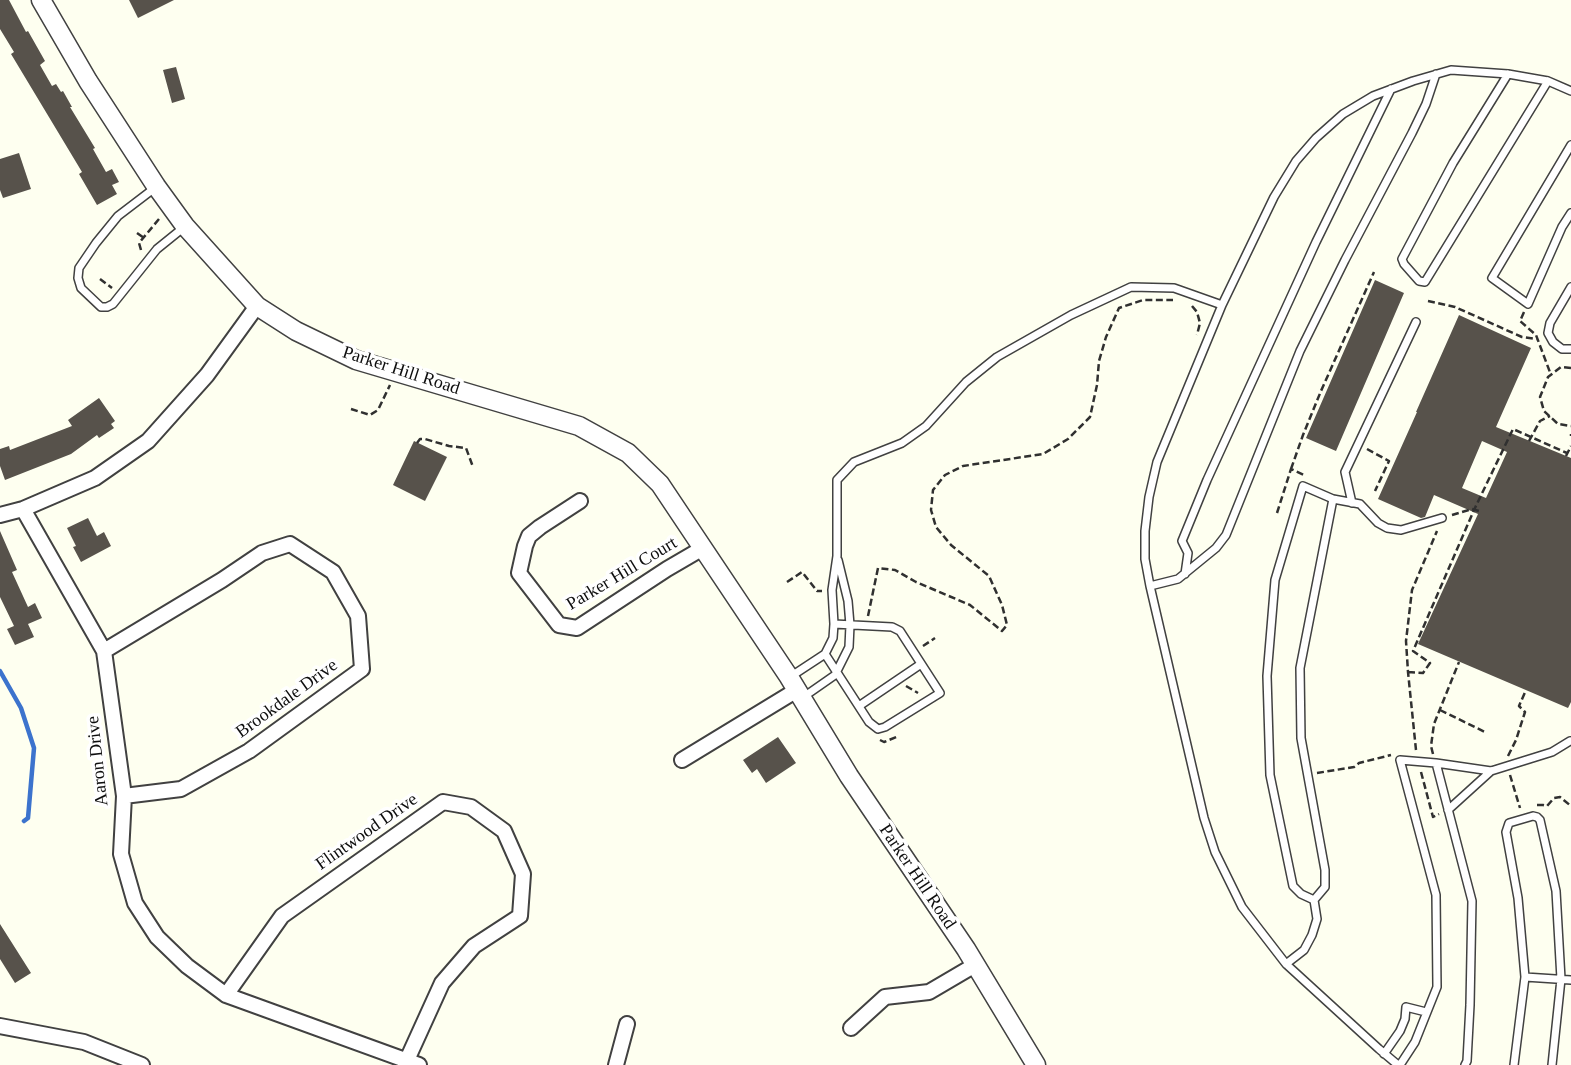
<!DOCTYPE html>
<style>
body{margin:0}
canvas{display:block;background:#fefff0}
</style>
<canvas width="1571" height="1065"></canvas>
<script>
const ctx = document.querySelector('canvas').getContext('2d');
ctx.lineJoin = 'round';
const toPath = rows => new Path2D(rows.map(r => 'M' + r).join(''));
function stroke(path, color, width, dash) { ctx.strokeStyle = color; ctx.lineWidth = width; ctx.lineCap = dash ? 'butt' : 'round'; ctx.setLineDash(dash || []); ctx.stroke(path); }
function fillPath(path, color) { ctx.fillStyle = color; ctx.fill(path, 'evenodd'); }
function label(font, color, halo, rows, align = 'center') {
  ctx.font = font + ' "Times New Roman",serif'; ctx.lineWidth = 7; ctx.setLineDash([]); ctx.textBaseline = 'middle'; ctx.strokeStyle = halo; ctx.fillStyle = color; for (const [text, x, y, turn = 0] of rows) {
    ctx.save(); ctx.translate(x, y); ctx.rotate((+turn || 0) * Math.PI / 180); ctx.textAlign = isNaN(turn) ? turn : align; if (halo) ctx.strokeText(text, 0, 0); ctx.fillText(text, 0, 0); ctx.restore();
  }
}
stroke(toPath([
 [0,671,21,708,34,748,28,818,24,821]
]), '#3c73cd', 4.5);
fillPath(toPath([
 [0,0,9,0,26,32,28,31,45,61,40,65,52,86,56,84,61,92,63,91,72,107,70,107,95,148,93,149,106,172,112,169,119,182,112,185,117,194,97,205,79,174,82,172,11,54,14,52,0,29],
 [129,0,174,0,138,18],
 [176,67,185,99,172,103,163,70],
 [19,153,31,189,3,198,0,190,0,159],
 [1375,280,1404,293,1336,451,1306,438],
 [1459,315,1531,348,1496,427,1571,458,1571,702,1568,708,1418,644,1478,514,1434,495,1425,517,1421,518,1378,499,1417,412,1416,412],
 [1482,441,1507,452,1486,498,1462,488],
 [99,398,115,421,111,424,114,428,99,438,97,435,71,454,5,480,0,466,0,449,9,446,10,450,72,426,68,420],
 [414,441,447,457,425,501,393,485],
 [88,518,97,536,104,532,111,546,81,562,73,547,76,546,67,528],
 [0,531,17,570,12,572,28,607,35,603,42,618,28,624,34,637,15,645,7,629,14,626,0,597],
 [778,737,796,763,766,783,757,769,752,773,743,760],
 [0,924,31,973,15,983,0,959]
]), '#57524b');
const service = toPath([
 [1508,74,1453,163,1402,259,1404,264,1419,281,1425,282,1548,81],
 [1571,145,1492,278,1528,304,1562,227,1571,213],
 [156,187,118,216,96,243,79,268,78,278,81,288,101,307,107,307,113,304,157,249,183,228],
 [1571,287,1550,323,1548,333,1553,342,1562,349,1571,349],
 [1333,499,1360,504,1378,523,1387,528,1401,530,1442,518],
 [1352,503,1345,472,1416,322],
 [1185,574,1188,553,1182,541,1207,480,1316,242,1391,89],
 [1150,586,1178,579,1216,548,1226,535,1300,351,1345,260,1412,133,1426,104,1436,74],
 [825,654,869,722,878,729,885,727,940,693,900,631,892,627,834,624],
 [790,677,825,654,833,638,834,624,832,590,837,556,837,480,854,462,902,443,926,426,966,382,997,357,1071,315,1131,287,1174,288,1222,305],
 [802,698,835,675,849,647,850,625,848,601,838,560],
 [859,706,921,664],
 [1448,810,1491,771],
 [1286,964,1304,950,1312,935,1317,919,1314,900,1325,887,1325,870,1301,738,1300,668,1333,499,1303,486,1275,580,1267,676,1270,775,1293,886,1301,894,1314,900],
 [1525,977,1571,980],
 [1384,1054,1400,1031,1405,1019,1406,1007,1426,1012],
 [1398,1065,1379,1049,1286,964,1242,907,1215,852,1204,818,1150,586,1145,559,1145,531,1149,497,1157,462,1222,305,1274,197,1296,161,1316,138,1343,114,1373,96,1413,81,1451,70,1508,74,1548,81,1571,91],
 [1400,1065,1415,1042,1437,987,1436,895,1400,760,1436,763],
 [1465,1065,1467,1061,1470,1005,1472,901,1436,763,1491,771,1552,752,1570,741],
 [1514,1065,1525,977,1518,898,1506,832,1509,823,1533,816,1537,817,1540,820,1556,891,1561,979,1552,1065]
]);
const minor = toPath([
 [580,501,540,527,529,536,525,546,519,573,559,625,577,628,667,569,703,548],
 [23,509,104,651,124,796,121,854,135,903,157,937,187,966,226,995,419,1065],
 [0,515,23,509,95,478,148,441,207,375,257,306],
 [104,651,222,580,262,553,290,544,333,572,358,616,362,669,249,751,181,789,124,796],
 [682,760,797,690],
 [226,995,282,916,443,802,471,807,504,831,523,874,520,916,474,946,442,983,407,1060],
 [0,1026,84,1042,142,1065],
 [851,1028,885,997,929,992,975,965],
 [616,1065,627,1024]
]);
const tertiary = toPath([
 [41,0,88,81,156,186,185,226,257,306,296,331,356,360,579,426,628,453,660,484,789,677,849,776,966,949,1036,1065]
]);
stroke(service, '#414141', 10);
stroke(minor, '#414141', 18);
stroke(tertiary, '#414141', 21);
stroke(toPath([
 [137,233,144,238],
 [141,250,139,243,159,219],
 [100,279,112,288],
 [1428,301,1455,307,1522,337,1537,339],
 [1192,306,1197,312,1200,323,1197,335],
 [1524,312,1520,321,1536,335,1551,375],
 [1571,368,1561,367,1548,377,1540,397,1544,411,1558,424,1571,426],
 [351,409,370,415,378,410,390,385],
 [1571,434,1571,436],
 [1529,441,1540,421,1550,416],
 [417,443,420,439,425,439,449,446,466,448,473,467],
 [1367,449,1389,461,1375,491],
 [1566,456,1571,446],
 [1291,469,1303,435,1321,391,1374,272],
 [1277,513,1291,469,1304,475],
 [1452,515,1472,509,1479,511],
 [787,582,802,572,817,591,822,591],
 [868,616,878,568,895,570,916,582,970,605,1002,631,1007,625,1002,605,989,576,951,545,936,527,931,510,933,490,945,475,963,466,1043,454,1068,439,1090,417,1097,385,1099,361,1106,337,1119,308,1143,300,1173,300],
 [923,646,935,638],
 [1408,672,1423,673,1430,663,1413,651,1474,510,1513,429,1567,453],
 [906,686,918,693],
 [1440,710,1487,733],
 [880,740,884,742,899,736],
 [1416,750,1408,672,1406,641,1412,590,1437,531],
 [1433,754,1431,746,1434,724,1459,662],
 [1508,756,1516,740,1525,712,1519,706,1526,690],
 [1421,772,1433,817,1439,814],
 [1317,773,1354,767,1359,763,1391,755],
 [1510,775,1520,808],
 [1537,805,1543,805,1547,806,1554,798,1560,797,1571,806]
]), '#303030', 2.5, [7, 3.5]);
stroke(service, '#fff', 7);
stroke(minor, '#fff', 14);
stroke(tertiary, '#fff', 18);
label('18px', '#0e0e0e', '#fff', [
 ["Parker Hill Road",401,371,18],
 ["Parker Hill Court",622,574,-31],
 ["Brookdale Drive",287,699,-36],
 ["Aaron Drive",98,761,-96],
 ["Flintwood Drive",367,832,-35],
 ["Parker Hill Road",917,877,56]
]);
</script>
